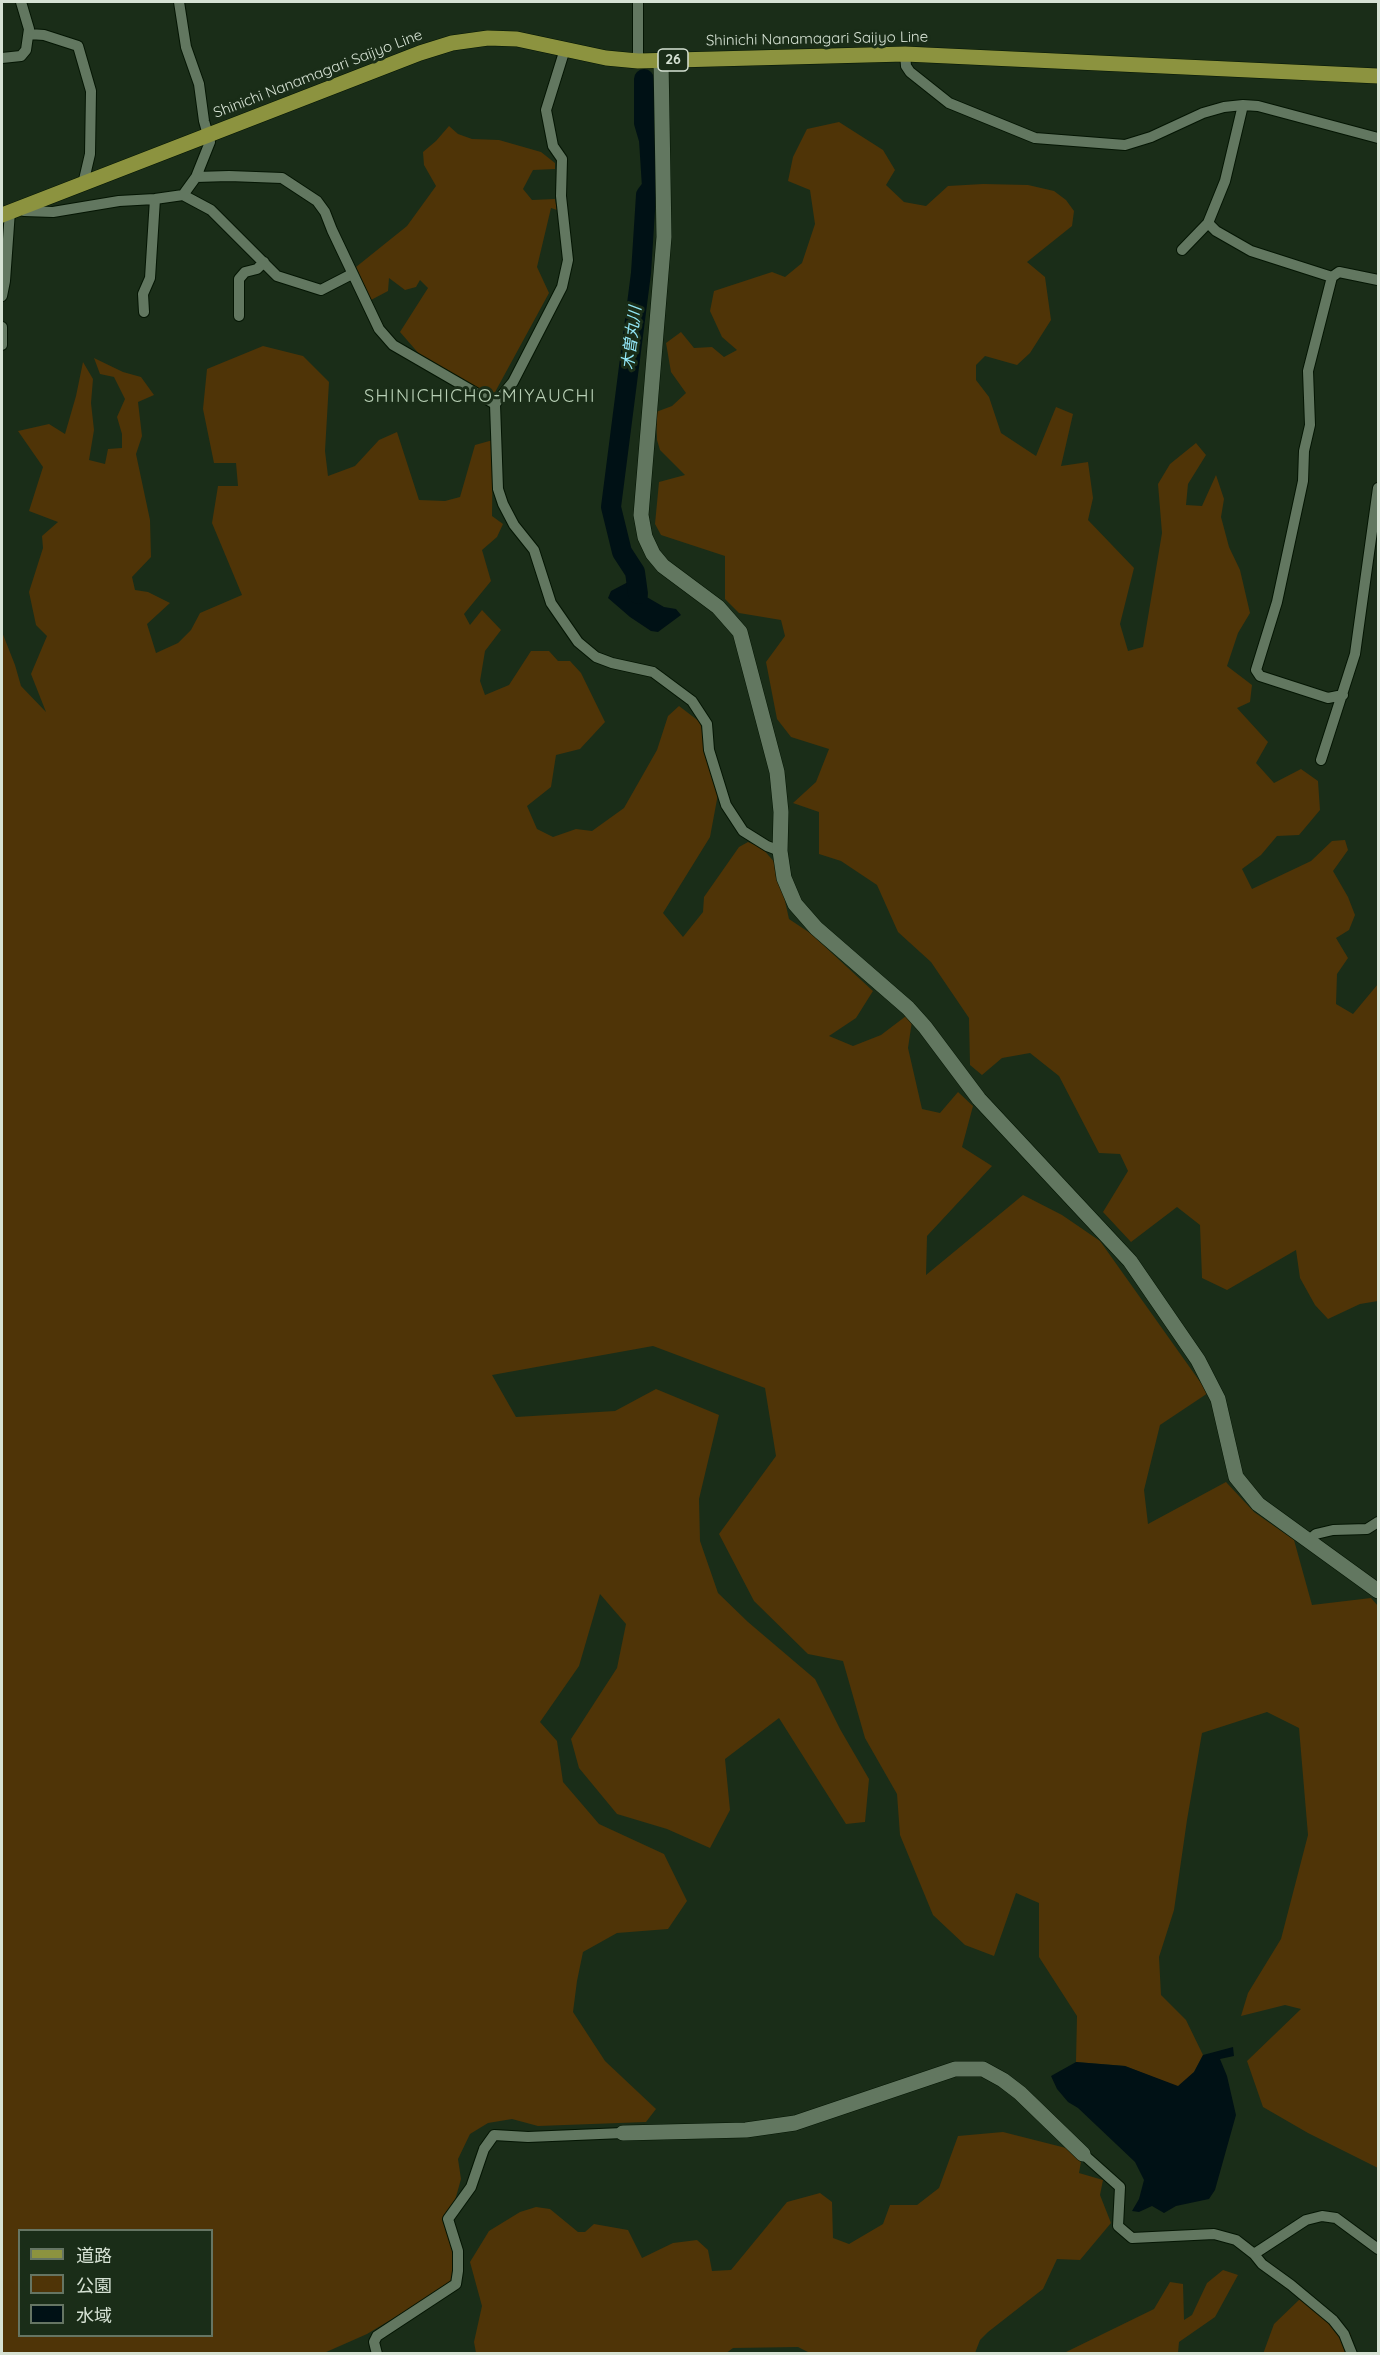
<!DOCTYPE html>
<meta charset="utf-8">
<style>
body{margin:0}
#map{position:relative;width:1380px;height:2355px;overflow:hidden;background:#1a2d18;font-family:Quicksand,"Noto Sans JP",sans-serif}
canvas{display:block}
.frame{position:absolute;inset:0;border:3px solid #d6e2d4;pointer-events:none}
.legend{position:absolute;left:18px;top:2229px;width:195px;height:108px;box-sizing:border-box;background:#1a2d18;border:2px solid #657563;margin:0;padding:8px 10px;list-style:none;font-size:18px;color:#d6e2d4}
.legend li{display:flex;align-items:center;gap:12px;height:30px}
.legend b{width:30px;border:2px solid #657563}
</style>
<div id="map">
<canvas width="1380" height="2355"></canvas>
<div class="frame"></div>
<ul class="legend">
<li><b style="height:8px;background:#8c933f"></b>道路</li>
<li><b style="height:16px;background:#4f3407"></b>公園</li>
<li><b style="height:16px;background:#001115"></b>水域</li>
</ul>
</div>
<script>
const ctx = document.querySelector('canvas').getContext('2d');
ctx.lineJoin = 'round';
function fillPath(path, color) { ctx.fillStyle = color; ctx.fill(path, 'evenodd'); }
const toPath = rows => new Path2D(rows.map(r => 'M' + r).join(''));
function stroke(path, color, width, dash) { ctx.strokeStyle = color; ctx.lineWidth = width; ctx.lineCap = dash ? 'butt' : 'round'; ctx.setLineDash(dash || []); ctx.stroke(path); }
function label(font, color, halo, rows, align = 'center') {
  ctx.font = font + ' Quicksand,"Noto Sans JP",sans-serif'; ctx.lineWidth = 6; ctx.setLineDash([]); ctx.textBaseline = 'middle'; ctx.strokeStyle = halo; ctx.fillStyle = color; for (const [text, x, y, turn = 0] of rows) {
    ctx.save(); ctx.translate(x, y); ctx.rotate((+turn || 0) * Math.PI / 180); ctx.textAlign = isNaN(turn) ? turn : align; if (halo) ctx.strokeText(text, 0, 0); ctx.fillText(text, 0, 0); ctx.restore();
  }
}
fillPath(toPath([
 [839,122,883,150,895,170,886,185,904,202,926,206,948,186,983,184,1028,185,1054,191,1066,200,1074,211,1072,226,1027,262,1045,277,1051,320,1030,353,1017,365,985,356,976,365,976,380,989,397,1001,433,1036,456,1056,407,1073,414,1061,466,1088,462,1093,498,1088,520,1134,568,1120,624,1128,651,1143,647,1162,533,1158,484,1170,464,1196,443,1206,455,1188,484,1186,505,1202,506,1216,475,1224,499,1221,517,1229,547,1240,570,1250,613,1238,633,1227,666,1252,685,1250,702,1237,708,1268,742,1256,763,1274,783,1301,769,1318,781,1320,810,1299,835,1277,836,1261,855,1242,869,1252,889,1311,861,1332,841,1345,840,1348,850,1333,871,1348,897,1355,915,1349,930,1336,938,1348,958,1337,974,1336,1004,1353,1014,1378,984,1378,1301,1360,1304,1328,1319,1315,1305,1300,1278,1296,1250,1227,1290,1202,1278,1200,1225,1177,1207,1131,1242,1103,1212,1128,1171,1120,1154,1099,1153,1059,1076,1030,1053,1002,1058,982,1075,970,1065,969,1018,931,962,898,932,877,885,841,861,819,854,819,812,793,803,816,782,829,749,791,737,777,719,766,662,785,636,781,620,739,613,725,599,725,556,661,535,655,524,659,482,685,475,660,450,657,440,656,412,672,406,686,393,671,372,666,343,681,332,694,348,712,347,724,357,737,350,722,337,710,311,714,291,772,272,785,277,802,263,815,224,810,190,788,181,793,157,807,129],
 [449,126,458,134,472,139,499,140,541,152,555,163,555,169,533,170,523,189,532,200,555,199,557,210,551,208,537,267,549,293,494,394,489,395,420,355,400,332,428,288,420,280,416,287,405,290,389,278,388,291,371,300,356,267,407,226,436,186,424,165,423,152,436,141],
 [263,346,303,356,329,382,325,451,328,476,355,466,379,440,397,432,419,500,445,501,460,497,475,445,493,440,492,516,503,524,497,537,482,550,491,581,464,614,470,625,482,610,501,630,485,651,480,681,485,695,509,685,531,651,549,651,558,661,570,661,581,673,605,722,580,749,556,755,551,787,527,806,537,829,553,837,576,829,592,831,624,808,657,750,668,716,679,706,700,722,718,794,710,837,663,913,683,937,703,912,704,897,739,847,748,842,762,848,777,865,789,919,810,933,873,991,856,1018,829,1036,853,1046,881,1035,906,1016,912,1021,908,1048,922,1109,940,1113,958,1092,973,1106,962,1147,992,1166,927,1236,926,1275,1023,1195,1062,1215,1100,1241,1208,1393,1160,1425,1144,1490,1148,1524,1226,1482,1254,1512,1294,1540,1312,1605,1371,1598,1378,1606,1378,2168,1308,2133,1263,2107,1247,2061,1301,2009,1285,2005,1241,2016,1248,1993,1281,1939,1308,1835,1299,1728,1267,1712,1202,1733,1187,1820,1174,1910,1159,1957,1161,1995,1186,2020,1203,2055,1194,2072,1178,2087,1125,2066,1076,2062,1077,2016,1039,1957,1039,1903,1016,1893,994,1956,965,1945,933,1915,900,1835,897,1794,865,1738,843,1661,808,1654,754,1601,719,1534,776,1456,765,1388,653,1346,492,1375,516,1417,615,1411,656,1389,719,1415,699,1499,700,1541,718,1593,748,1622,815,1679,840,1729,869,1779,865,1822,846,1824,779,1718,725,1759,730,1810,710,1848,667,1829,617,1814,579,1768,571,1739,617,1668,626,1624,600,1594,579,1666,540,1722,557,1741,563,1782,599,1824,664,1854,687,1901,668,1929,617,1933,583,1952,577,1981,573,2012,605,2061,656,2109,646,2122,538,2126,512,2119,488,2123,470,2134,458,2159,461,2179,454,2204,443,2221,453,2253,454,2275,449,2285,367,2334,324,2353,2,2353,2,632,15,665,21,686,46,712,31,674,47,636,36,625,29,592,43,548,42,536,58,522,29,511,43,467,18,431,49,424,65,434,76,396,83,362,93,379,91,403,94,430,89,460,105,464,108,449,122,448,122,434,117,417,125,399,114,377,100,374,94,358,123,372,141,377,154,395,138,402,142,436,136,454,150,520,151,557,132,577,135,590,148,592,170,603,147,624,156,653,178,643,191,630,200,613,242,595,212,523,218,486,238,486,236,463,214,463,203,409,207,369],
 [20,2230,212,2230,212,2336,20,2336],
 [1003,2132,1070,2149,1081,2162,1079,2173,1103,2180,1100,2195,1111,2223,1080,2260,1057,2259,1043,2289,988,2332,980,2340,975,2353,812,2354,798,2347,733,2348,725,2354,476,2353,474,2342,482,2306,470,2262,489,2231,520,2212,536,2207,550,2209,578,2232,585,2232,594,2224,628,2230,642,2258,673,2243,697,2240,708,2250,712,2271,731,2270,787,2202,820,2193,832,2202,833,2238,849,2244,883,2224,890,2205,917,2205,939,2188,958,2136],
 [1223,2270,1238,2275,1215,2317,1179,2342,1178,2353,1064,2353,1154,2309,1170,2282,1183,2284,1184,2320,1192,2315,1207,2283],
 [1300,2299,1350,2333,1355,2349,1348,2353,1263,2354,1274,2324]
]), '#4f3407');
fillPath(toPath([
 [630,581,638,592,664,607,676,609,681,615,658,632,651,631,630,617,608,598,611,591],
 [1233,2047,1234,2056,1220,2059,1227,2076,1236,2115,1215,2190,1209,2199,1176,2206,1164,2213,1152,2206,1139,2212,1132,2211,1139,2199,1144,2180,1135,2162,1078,2108,1068,2102,1057,2089,1051,2076,1076,2062,1125,2066,1178,2086,1194,2072,1203,2055]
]), '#001115');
stroke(toPath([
 [638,594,635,572,622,552,611,507,641,273,646,195,652,187,649,140,644,123,644,79]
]), '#001115', 20);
const street = toPath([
 [638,2,638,61],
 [29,34,44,35,78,46,91,91,90,154,83,184],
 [565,49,546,110,553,146,562,159,561,196,568,260,562,287,513,382,495,404,498,489,503,504,514,525,534,550,551,603,578,642,596,657,612,663,653,672,692,701,707,724,709,750,726,805,743,831,767,846,780,851],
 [905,54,906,66,910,72,949,103,1035,138,1125,145,1151,137,1203,113,1224,107,1243,105,1258,106,1378,138],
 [2,58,21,56,26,50,29,29,21,2],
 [196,177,229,176,282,178,317,201,325,212,332,230,379,329,393,345,495,404],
 [183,195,211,210,277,276,321,290,352,274],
 [20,208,24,211,53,212,119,201,155,199,183,195,196,177,210,142,204,121,199,84,186,47,179,2],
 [1208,223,1216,231,1251,251,1332,277],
 [1182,250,1208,223,1225,181,1243,105],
 [2,296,5,281,10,211],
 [144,312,143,294,150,278,155,199],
 [239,316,239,279,245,272,257,269,264,262],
 [2,327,2,345],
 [1343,695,1328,698,1260,676,1256,670,1277,602,1303,481,1304,451,1310,425,1308,371,1332,277,1339,272,1378,280],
 [1321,760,1355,654,1378,488],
 [1309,1540,1316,1534,1333,1530,1367,1529,1378,1522],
 [1083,2154,1120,2187,1118,2226,1132,2238,1214,2234,1236,2240,1254,2254,1262,2264,1291,2285,1333,2320,1344,2334,1352,2354],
 [1254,2254,1306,2220,1322,2216,1336,2218,1378,2249],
 [377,2354,374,2342,377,2336,456,2284,458,2271,458,2251,448,2219,471,2187,484,2149,494,2135,528,2137,623,2133]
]);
const secondary = toPath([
 [661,60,664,237,641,515,645,537,653,554,663,566,718,607,740,632,777,772,781,812,780,851,784,878,795,904,816,928,908,1008,925,1027,979,1099,1130,1261,1198,1360,1218,1399,1236,1477,1258,1504,1378,1591],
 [623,2133,746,2130,795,2123,955,2069,983,2069,1003,2080,1020,2093,1083,2154]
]);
const primary = toPath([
 [2,215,420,53,452,43,488,38,517,39,606,58,638,61,905,54,1378,76]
]);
stroke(street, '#041503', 12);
stroke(secondary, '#041503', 16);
stroke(primary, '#041503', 16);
stroke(street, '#627760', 10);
stroke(secondary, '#627760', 15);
stroke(primary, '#8c933f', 15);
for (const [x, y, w] of [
 [673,60,30]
]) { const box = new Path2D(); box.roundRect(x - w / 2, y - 11, w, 22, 4.5); ctx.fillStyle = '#1a2d18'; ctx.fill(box); stroke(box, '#d6e2d4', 1.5); }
label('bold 14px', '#d6e2d4', null, [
 ["26",673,60]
]);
label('15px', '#d6e2d4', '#1a2d18', [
 ["Shinichi Nanamagari Saijyo Line",817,39,-1],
 ["Shinichi Nanamagari Saijyo Line",318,74,-21]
]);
label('italic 16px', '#93e8f8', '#1a2d18', [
 ["木曽丸川",632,338,-83]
]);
ctx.letterSpacing = '1.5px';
label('18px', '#b9d0b6', '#1a2d18', [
 ["SHINICHICHO-MIYAUCHI",480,397]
]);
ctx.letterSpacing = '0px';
</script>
